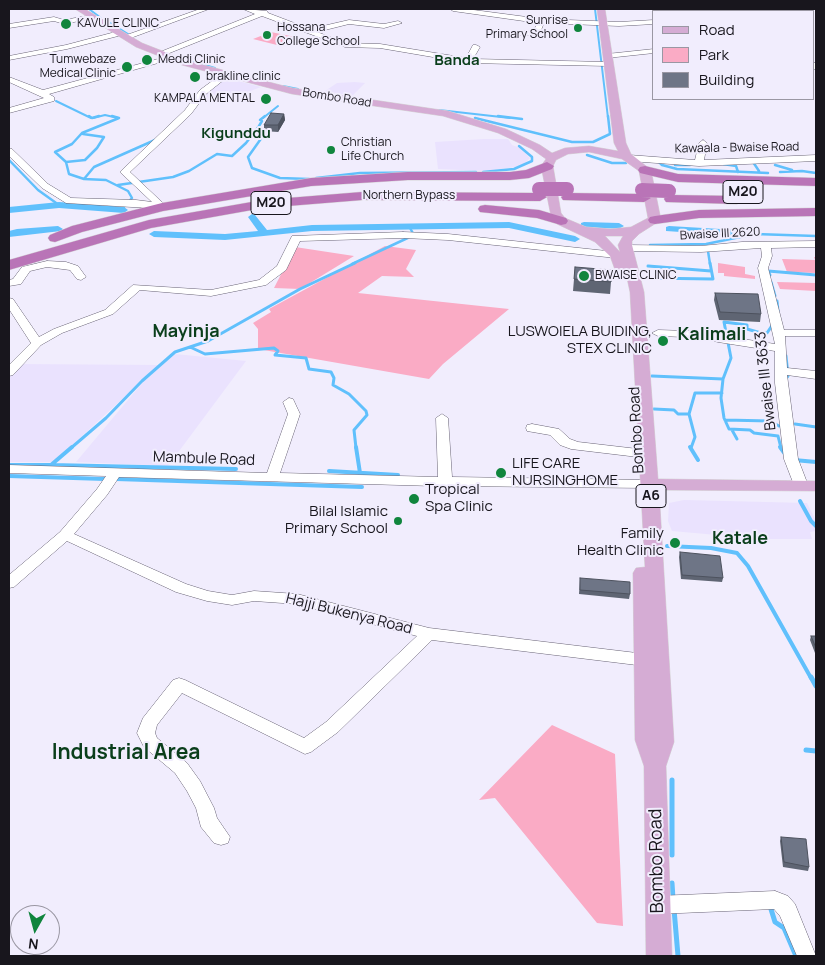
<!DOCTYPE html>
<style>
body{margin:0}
#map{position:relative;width:825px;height:965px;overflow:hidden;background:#f1edfd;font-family:Manrope,sans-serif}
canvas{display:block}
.frame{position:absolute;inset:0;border:10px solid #18161d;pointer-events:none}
.legend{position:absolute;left:652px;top:10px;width:162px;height:90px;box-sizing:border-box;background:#f1edfd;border:1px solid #9a97a3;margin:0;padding:6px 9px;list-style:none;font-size:15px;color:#18161d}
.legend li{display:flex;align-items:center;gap:10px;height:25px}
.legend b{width:25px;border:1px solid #9a97a3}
.north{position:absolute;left:10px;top:905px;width:50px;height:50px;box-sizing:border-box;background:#f1edfd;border:1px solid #9a97a3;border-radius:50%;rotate:187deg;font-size:14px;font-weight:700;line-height:20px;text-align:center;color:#18161d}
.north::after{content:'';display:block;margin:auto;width:18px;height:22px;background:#10853d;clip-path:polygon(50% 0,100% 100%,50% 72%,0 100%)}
</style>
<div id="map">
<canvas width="825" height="965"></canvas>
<div class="frame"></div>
<ul class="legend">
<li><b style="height:6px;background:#d5acd4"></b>Road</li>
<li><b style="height:14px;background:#faabc5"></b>Park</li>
<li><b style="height:14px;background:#6e7586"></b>Building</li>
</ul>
<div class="north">N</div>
</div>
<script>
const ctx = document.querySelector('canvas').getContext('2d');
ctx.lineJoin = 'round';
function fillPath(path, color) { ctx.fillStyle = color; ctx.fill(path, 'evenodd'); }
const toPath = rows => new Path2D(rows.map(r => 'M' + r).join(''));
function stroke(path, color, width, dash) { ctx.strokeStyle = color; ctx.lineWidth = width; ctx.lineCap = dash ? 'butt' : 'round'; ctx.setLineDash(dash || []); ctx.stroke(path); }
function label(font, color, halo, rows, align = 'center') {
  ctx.font = font + ' Manrope,sans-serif'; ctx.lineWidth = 4; ctx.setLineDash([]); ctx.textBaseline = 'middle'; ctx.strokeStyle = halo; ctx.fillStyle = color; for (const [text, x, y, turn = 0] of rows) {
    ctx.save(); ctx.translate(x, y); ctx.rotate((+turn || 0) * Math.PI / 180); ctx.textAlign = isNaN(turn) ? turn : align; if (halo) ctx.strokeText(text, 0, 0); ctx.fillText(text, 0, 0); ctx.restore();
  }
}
fillPath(toPath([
 [227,78,261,87,227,100,202,97],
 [355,82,365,83,352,96,325,91,337,83],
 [484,139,508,139,512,145,520,148,530,158,524,164,516,167,485,171,438,169,435,142],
 [175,354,246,361,168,466,76,462,143,382],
 [17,364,159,365,54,462,9,462,9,366],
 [684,500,807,503,816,521,816,531,810,532,812,539,762,539,672,531,668,521,669,503]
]), '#eae2fe');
fillPath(toPath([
 [271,32,295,37,277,45,253,39],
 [385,246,416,250,406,269,414,277,382,276,358,293,509,309,443,364,429,379,258,349,258,329,253,323,271,312,269,309],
 [295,247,354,256,300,289,274,288],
 [814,257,816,257,816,273,787,272,782,259,815,260],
 [718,263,745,267,745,274,755,276,755,279,724,276,724,273,718,273],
 [777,282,816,283,816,291,780,289],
 [552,725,615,754,623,926,597,923,495,798,479,800]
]), '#faabc5');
stroke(toPath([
 [89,9,101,18],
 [595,9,608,118],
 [104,19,128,34],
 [191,61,215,68],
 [283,86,298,89],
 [56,101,91,118],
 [439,110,510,118],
 [93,118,105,115,118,118],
 [263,118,278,106]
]), '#60c0fc', 2);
stroke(toPath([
 [89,116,92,118,99,116],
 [112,116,119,118],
 [498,116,522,119],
 [475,118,572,142,593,142,610,134,608,116],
 [265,133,248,157,252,168,280,178,309,179],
 [587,155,612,163,626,163],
 [9,160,38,190,59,205],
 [658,161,662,165,677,169,768,173],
 [66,162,85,160,97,148,104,137,83,134],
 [753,162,759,171],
 [723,164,736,166,738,172],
 [675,165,690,165],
 [775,165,792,170],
 [483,172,514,169,532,161,532,157,519,146],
 [780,172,802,171,816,173],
 [316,178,360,173,476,172],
 [84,179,69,174,66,162,55,152,72,144,82,133,119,118],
 [118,185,173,177,189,171,217,154,232,156,246,143,259,126,262,121,260,120,265,116],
 [123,208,132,198,128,191,106,180,84,179,94,167,155,140],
 [650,245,706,244,755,234,816,236],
 [708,251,710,264],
 [352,264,414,235,410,228]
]), '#60c0fc', 2.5);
stroke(toPath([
 [648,266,711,271],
 [770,275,768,271,816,275],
 [645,278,713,279,710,263],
 [771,282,775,296],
 [777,301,778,311],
 [773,324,767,333,761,333,747,329,747,325,724,322,731,358,723,379,721,398,724,418,729,429,750,430,754,433,778,436,781,448],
 [190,347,205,354,274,348,278,351,275,355,306,358,309,369,331,372,334,378,333,385,349,394,366,411,367,415,354,430,356,448],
 [652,376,723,379],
 [785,380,788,376,786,356],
 [654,409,674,410,678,414,689,414],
 [725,420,770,421,779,426],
 [795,424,816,427],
 [732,430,737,439],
 [71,448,106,418,142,381,175,352,208,341,300,289,355,263],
 [691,448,695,437,689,414,695,393,722,393]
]), '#60c0fc', 3);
stroke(toPath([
 [356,447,360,473],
 [690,447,698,460],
 [780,447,785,454],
 [794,460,816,462],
 [9,465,51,465,72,447],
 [51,465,236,469],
 [329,471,398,475],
 [9,476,105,479],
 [116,479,362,487],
 [800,501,811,521,816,526],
 [667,546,711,548,737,553,748,566,811,678]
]), '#60c0fc', 4);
stroke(toPath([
 [811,677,816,686],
 [806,750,816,751],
 [672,780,672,855],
 [672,883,673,899],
 [770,906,775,922,784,928,796,956],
 [674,909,678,956]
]), '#60c0fc', 5);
fillPath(toPath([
 [59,202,124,207,128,210,124,213,59,208,9,213,9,207,59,202],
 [252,214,255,215,267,230,312,225,509,222,575,236,580,239,575,242,509,228,312,231,225,240,154,237,149,234,154,231,225,234,258,231,248,217,252,214],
 [584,222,619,223,624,226,619,229,581,227,581,223,584,222],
 [58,226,63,229,61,231,9,237,9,231,17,229,58,226],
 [669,226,755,231,760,234,755,237,666,231,666,227,669,226]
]), '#60c0fc');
const minor = toPath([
 [200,9,209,9,128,39,121,37,200,9],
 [243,9,267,11,268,13,310,29,349,20,384,24,398,21,402,23,384,28,349,24,317,32,346,43,380,44,466,58,473,45,476,45,480,47,473,59,608,62,612,64,608,66,468,63,380,48,345,47,262,16,162,56,155,54,255,14,243,9],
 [450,9,466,9,542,19,619,22,654,20,654,24,619,26,544,23,539,35,520,35,516,33,517,31,533,31,538,23,453,11,450,9],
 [749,9,770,9,765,11,744,11,749,9],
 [796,9,803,9,804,11,797,11,796,9],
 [92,15,94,16,94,18,64,24,54,21,9,28,9,24,54,17,64,20,92,15],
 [119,31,123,33,122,35,67,49,9,60,9,56,66,45,119,31],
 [654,49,654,53,607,58,603,56,607,54,654,49],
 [176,58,179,58,179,62,158,63,49,94,54,97,54,101,9,113,9,108,44,98,9,82,9,77,43,90,158,59,176,58],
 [814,63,816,63,816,69,814,69,814,63],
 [223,73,230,75,206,94,191,114,130,172,165,205,165,209,66,203,42,188,9,156,9,148,12,149,48,184,71,198,136,200,152,202,120,172,185,110,200,90,223,73],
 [703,140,707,143,704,160,816,155,816,161,699,166,629,161,624,158,629,155,695,160,699,143,703,140],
 [403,232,448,234,616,252,621,255,616,258,448,240,403,238,300,241,286,270,266,285,211,296,140,290,113,314,62,333,41,345,13,375,9,376,9,365,31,343,9,309,9,298,13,299,39,337,54,329,105,310,133,285,211,290,259,280,277,266,292,236,403,232],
 [816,241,816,247,771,248,772,256,768,268,784,330,816,330,816,336,785,336,787,368,816,371,816,379,787,375,798,459,808,485,801,489,794,485,784,459,775,383,775,351,718,342,714,341,712,338,658,336,652,333,658,330,717,332,721,333,723,336,775,344,758,268,762,256,761,248,701,252,626,251,621,248,626,245,701,246,742,242,816,241],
 [47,261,66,262,78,266,86,277,81,280,77,279,70,270,47,267,30,271,21,284,9,286,9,280,13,279,22,267,47,261],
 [289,398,293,399,300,414,280,473,438,477,436,418,442,414,448,418,452,477,650,480,657,484,650,488,449,486,447,489,442,490,437,489,435,486,119,477,107,495,74,534,186,584,208,591,232,595,254,591,297,594,429,628,645,654,651,656,653,660,651,664,645,666,432,640,338,732,311,752,305,754,182,693,157,725,155,733,157,738,187,763,200,781,214,808,217,818,230,837,228,843,221,845,214,843,201,827,196,808,187,791,175,773,144,747,137,733,143,718,173,680,179,678,185,680,304,738,326,722,417,636,297,604,254,601,232,605,207,601,176,592,67,541,14,587,9,588,9,575,60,532,97,489,106,476,9,473,9,465,267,473,288,414,283,402,289,398],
 [532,424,559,429,570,439,578,442,638,449,645,453,638,457,571,449,560,445,550,435,527,431,526,428,527,425,532,424],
 [775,891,788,896,795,904,816,956,797,956,780,916,774,909,657,914,650,911,647,905,650,899,657,896,775,891]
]);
const major = toPath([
 [75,9,85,9,142,43,188,61,292,88,448,111,506,129,540,145,552,153,565,148,589,146,618,151,614,143,597,9,605,9,626,143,631,154,651,170,661,220,639,234,632,241,632,245,644,292,658,479,816,481,816,491,659,490,674,742,666,766,672,956,646,956,644,766,635,740,633,573,636,568,645,567,630,292,627,278,618,278,610,256,595,242,557,224,551,216,541,166,546,159,532,149,498,133,443,116,292,94,182,65,136,47,75,9],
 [589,152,622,159,639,171,648,218,631,227,611,229,586,227,565,218,561,213,553,166,556,160,568,154,589,152],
 [605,236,623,236,618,245,620,252,605,236]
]);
const highway = toPath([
 [547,162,554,166,552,169,529,178,510,180,408,180,311,186,163,211,82,232,55,242,50,241,48,238,50,235,72,226,162,203,311,178,408,172,510,172,526,170,547,162],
 [645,166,678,174,816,178,816,186,678,182,640,173,638,170,640,167,645,166],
 [362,192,540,193,547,197,540,201,362,200,263,208,151,228,9,270,9,260,149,220,263,200,362,192],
 [568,193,644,194,651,198,644,202,563,200,561,197,568,193],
 [671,195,737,196,744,200,737,204,666,202,664,199,666,196,671,195],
 [485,205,539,210,566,218,568,221,566,224,561,225,537,218,480,212,478,209,480,206,485,205],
 [816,208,816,216,699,218,655,224,650,223,648,220,650,217,655,216,699,210,816,208]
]);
stroke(minor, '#696476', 1);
stroke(major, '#d5d5d6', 1);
stroke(highway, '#d5d5d6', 1);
fillPath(minor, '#fff');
fillPath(major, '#d5acd4');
fillPath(highway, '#b974b7');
const highwayBridge = toPath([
 [539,189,567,189],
 [642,190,669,191]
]);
stroke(highwayBridge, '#d5d5d6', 14, []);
stroke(highwayBridge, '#b974b7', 14);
fillPath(toPath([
 [284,114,285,120,278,132,264,131,264,125],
 [575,267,611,282,610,294,573,291],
 [715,293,761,314,760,322,719,320,714,300],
 [680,552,723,578,722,582,681,579,679,557],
 [580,578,630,594,629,599,579,594],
 [811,636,816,636,816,653,815,653,810,640],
 [781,837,809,867,808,871,783,867,780,841]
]), '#5f6573');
fillPath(toPath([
 [284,114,285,120,278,132,278,125]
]), '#4d525e');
const building = toPath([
 [271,113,284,114,278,125,264,125,271,113],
 [575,267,612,270,611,282,574,279,575,267],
 [715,293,758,294,761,314,720,312,715,293],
 [680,552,720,556,723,578,682,575,680,552],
 [580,578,630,582,630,594,580,590,580,578],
 [811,636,816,636,816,648,811,636],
 [781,837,806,839,809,867,784,862,781,837]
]);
fillPath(building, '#6e7586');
stroke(building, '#4d525e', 1);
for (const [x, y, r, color] of [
 [66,24,6,"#10853d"],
 [578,28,5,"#10853d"],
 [267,35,5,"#10853d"],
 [147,60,6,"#10853d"],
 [127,67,6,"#10853d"],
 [195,77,6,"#10853d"],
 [266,99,6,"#10853d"],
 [331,150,5,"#10853d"],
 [584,276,6,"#10853d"],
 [663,341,6,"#10853d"],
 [501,473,6,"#10853d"],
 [414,499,6,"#10853d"],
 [398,521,5,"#10853d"],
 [675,543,6,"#10853d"]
]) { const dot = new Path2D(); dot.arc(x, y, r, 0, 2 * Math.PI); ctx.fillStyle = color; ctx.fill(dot); stroke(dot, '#f1edfd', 2); }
label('12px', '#18161d', '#f1edfd', [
 ["Sunrise",568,21,"right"],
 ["Primary School",568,35,"right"],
 ["KAVULE CLINIC",77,24],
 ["Hossana",277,28],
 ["College School",277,42],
 ["Tumwebaze",116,60,"right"],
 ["Medical Clinic",116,74,"right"],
 ["Meddi Clinic",158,60],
 ["brakline clinic",206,77],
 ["KAMPALA MENTAL",255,99,"right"],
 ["Christian",341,143],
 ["Life Church",341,157],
 ["BWAISE CLINIC",595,276]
], 'left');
label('12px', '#18161d', '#f1edfd', [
 ["Bombo Road",337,98,9],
 ["Kawaala - Bwaise Road",737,148,-1],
 ["Northern Bypass",409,196],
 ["Bwaise III 2620",720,234,-3]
]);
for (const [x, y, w] of [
 [743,192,40],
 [271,203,40],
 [651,496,30]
]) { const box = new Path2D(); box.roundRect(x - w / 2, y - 11.5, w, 23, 4); ctx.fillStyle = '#f1edfd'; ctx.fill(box); stroke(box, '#18161d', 1); }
label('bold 14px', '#18161d', null, [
 ["M20",743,192],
 ["M20",271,203],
 ["A6",651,496]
]);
label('bold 15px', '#0a3e1b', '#f1edfd', [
 ["Banda",457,61],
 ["Kigunddu",236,134]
]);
label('15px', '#18161d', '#f1edfd', [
 ["LUSWOIELA BUIDING,",652,332],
 ["STEX CLINIC",652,349],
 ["LIFE CARE",512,464,"left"],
 ["NURSINGHOME",512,481,"left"],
 ["Tropical",425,490,"left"],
 ["Spa Clinic",425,507,"left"],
 ["Bilal Islamic",388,512],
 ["Primary School",388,529],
 ["Family",664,534],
 ["Health Clinic",664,551]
], 'right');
label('15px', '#18161d', '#f1edfd', [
 ["Bwaise III 3633",766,381,-96],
 ["Bombo Road",637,430,-93],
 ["Mambule Road",204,459,2],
 ["Hajji Bukenya Road",349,614,14]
]);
label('bold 18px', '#0a3e1b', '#f1edfd', [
 ["Mayinja",186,332],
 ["Kalimali",712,335],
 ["Katale",740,539]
]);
label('18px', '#18161d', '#f1edfd', [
 ["Bombo Road",657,861,-91]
]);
label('bold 21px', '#0a3e1b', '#f1edfd', [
 ["Industrial Area",126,753]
]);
</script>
